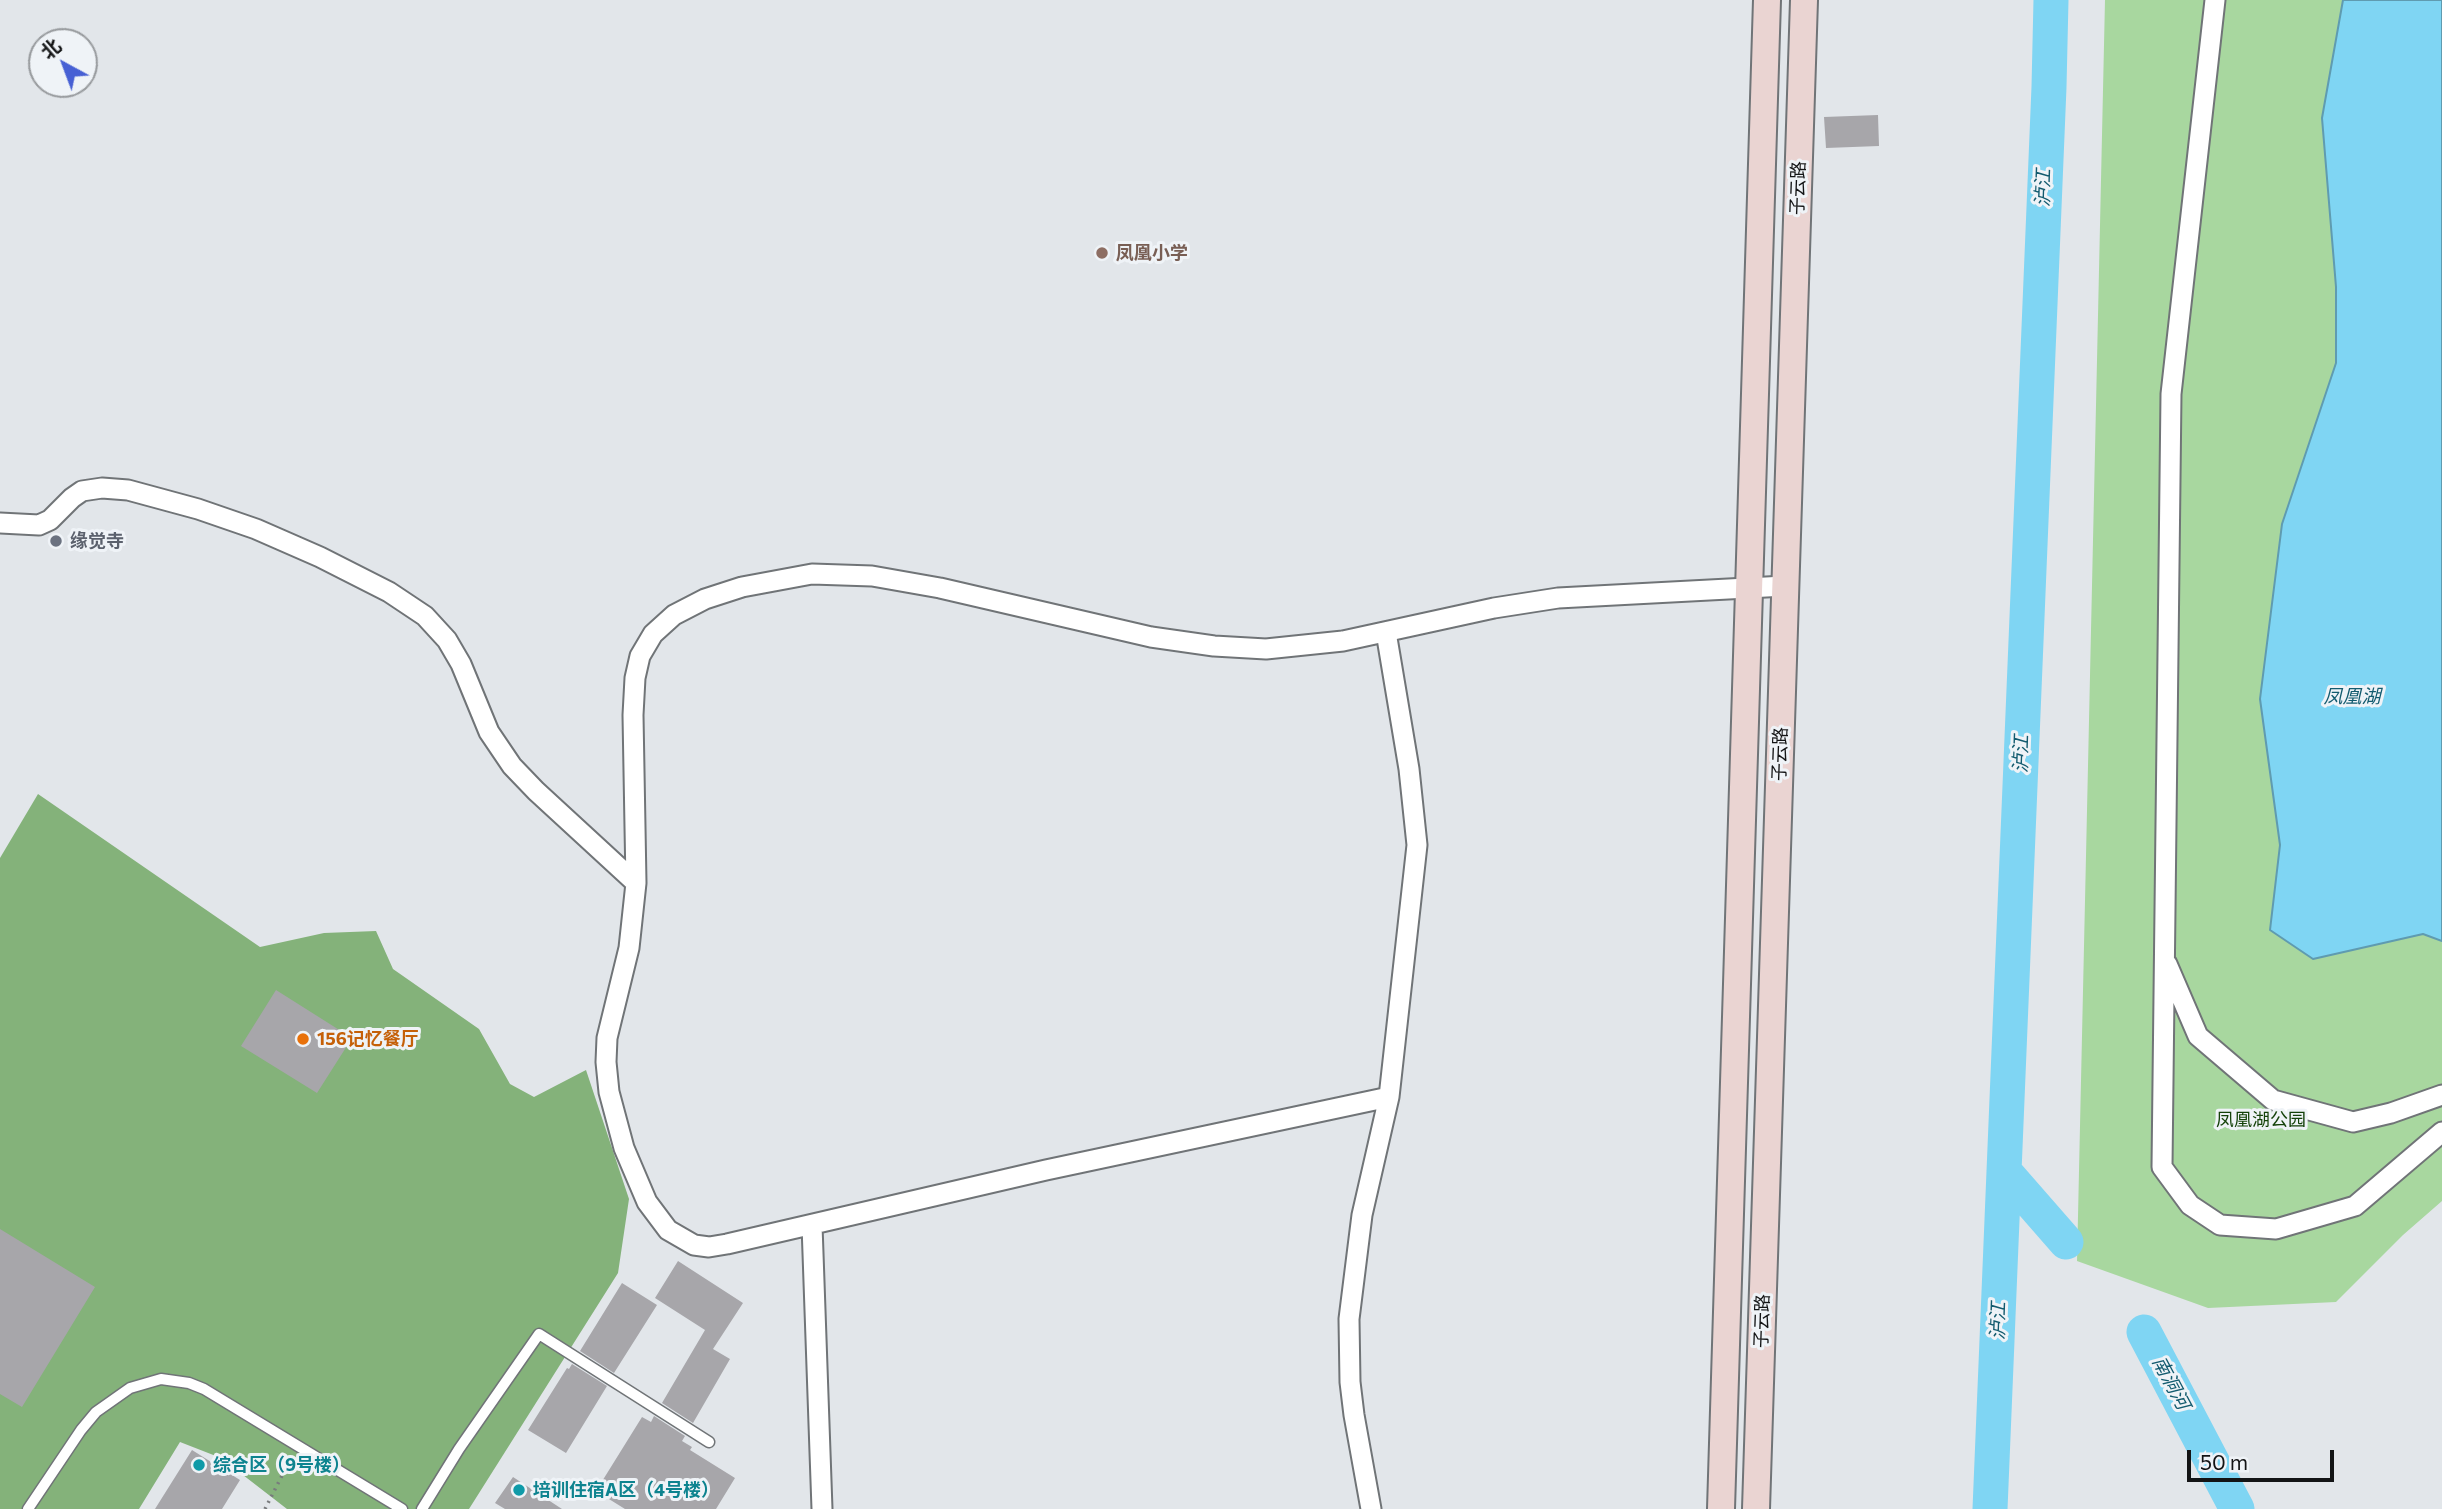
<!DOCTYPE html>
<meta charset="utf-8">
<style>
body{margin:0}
#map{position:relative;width:2442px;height:1509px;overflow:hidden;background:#e2e6ea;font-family:Commissioner,"Noto Sans SC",sans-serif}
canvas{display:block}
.north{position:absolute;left:28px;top:28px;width:70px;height:70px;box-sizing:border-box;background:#eff3f7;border:2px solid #979a9d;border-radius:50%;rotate:319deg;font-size:19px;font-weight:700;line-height:28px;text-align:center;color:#131415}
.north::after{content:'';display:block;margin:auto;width:24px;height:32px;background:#4760d4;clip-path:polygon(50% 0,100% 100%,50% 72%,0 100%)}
.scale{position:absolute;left:2187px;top:1450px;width:147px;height:32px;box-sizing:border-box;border:4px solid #131415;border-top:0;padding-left:9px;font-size:21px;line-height:24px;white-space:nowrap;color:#131415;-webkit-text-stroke:5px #eff3f7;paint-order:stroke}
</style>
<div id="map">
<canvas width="2442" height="1509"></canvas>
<div class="north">北</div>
<div class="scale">50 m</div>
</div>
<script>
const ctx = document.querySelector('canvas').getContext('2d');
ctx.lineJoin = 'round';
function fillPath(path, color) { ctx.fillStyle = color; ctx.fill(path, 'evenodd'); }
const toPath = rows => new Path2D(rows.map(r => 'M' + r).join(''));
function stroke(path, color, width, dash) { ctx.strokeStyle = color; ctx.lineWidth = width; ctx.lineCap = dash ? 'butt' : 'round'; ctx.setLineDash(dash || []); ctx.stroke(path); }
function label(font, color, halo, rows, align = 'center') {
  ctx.font = font + ' Commissioner,"Noto Sans SC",sans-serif'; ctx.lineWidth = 6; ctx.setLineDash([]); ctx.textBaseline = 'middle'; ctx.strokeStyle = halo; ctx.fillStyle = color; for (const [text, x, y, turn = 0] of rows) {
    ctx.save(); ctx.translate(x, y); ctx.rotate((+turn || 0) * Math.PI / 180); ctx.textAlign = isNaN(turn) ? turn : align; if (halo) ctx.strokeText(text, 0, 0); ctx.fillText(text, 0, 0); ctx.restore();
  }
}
fillPath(toPath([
 [2105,0,2442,0,2442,1201,2403,1235,2336,1302,2208,1308,2077,1261]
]), '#a8d79f');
fillPath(toPath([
 [38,794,260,947,324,933,376,931,393,969,479,1029,510,1084,534,1097,586,1070,629,1199,618,1273,469,1509,287,1509,221,1458,180,1442,139,1509,0,1509,0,858]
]), '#84b27a');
const water = toPath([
 [2343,0,2442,0,2442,941,2423,934,2313,959,2270,930,2280,845,2260,699,2282,524,2336,363,2336,287,2322,118,2343,0]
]);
fillPath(water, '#7fd5f3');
stroke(water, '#5f9bb0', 2);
stroke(toPath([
 [2004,1171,2066,1242],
 [2144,1332,2237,1509],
 [1990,1509,2049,87,2051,0]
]), '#7fd5f3', 35);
fillPath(toPath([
 [1878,115,1879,146,1826,148,1824,117],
 [276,990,352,1038,317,1093,241,1046],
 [0,1229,95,1287,22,1407,0,1394],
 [678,1261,743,1303,713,1349,730,1359,693,1423,662,1403,705,1330,655,1298],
 [622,1283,657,1305,614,1373,580,1351],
 [572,1364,607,1386,566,1453,528,1430,567,1368,569,1369],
 [654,1416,685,1436,682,1441,692,1447,690,1450,735,1478,716,1509,625,1509,596,1491,642,1417,651,1422],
 [192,1450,240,1480,222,1509,155,1509],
 [513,1477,562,1509,505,1509,495,1503]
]), '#a7a6aa');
const service = toPath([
 [28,1509,81,1430,96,1412,130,1388,161,1379,189,1383,204,1389,402,1509],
 [422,1509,459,1449,539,1334,709,1442]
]);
const minor = toPath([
 [2215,0,2171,394,2162,1167,2190,1205,2220,1225,2276,1229,2355,1206,2442,1132],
 [0,523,39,525,50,520,72,498,82,491,102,488,128,490,198,509,256,529,320,557,389,592,425,616,447,640,461,664,489,732,512,766,536,791,636,883,633,715,635,678,640,656,653,634,674,615,705,599,742,587,812,574,872,576,940,588,1151,637,1214,646,1266,649,1343,641,1494,608,1558,598,1785,586],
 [636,883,629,948,607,1038,606,1062,609,1092,624,1148,647,1202,668,1230,694,1245,709,1247,727,1244,1046,1170,1389,1097,1417,845,1409,769,1386,632],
 [2167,964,2198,1036,2273,1100,2353,1122,2391,1113,2442,1095],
 [812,1225,822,1509],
 [1371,1509,1354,1415,1350,1382,1349,1319,1362,1215,1389,1097]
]);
const secondary = toPath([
 [1721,1509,1767,0],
 [1756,1509,1804,0]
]);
stroke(service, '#707477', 13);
stroke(minor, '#707477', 23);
stroke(secondary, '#707477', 30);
stroke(toPath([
 [265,1509,291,1458]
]), '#787b7d', 3.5, [2, 5]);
stroke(service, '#fff', 10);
stroke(minor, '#fff', 19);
stroke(secondary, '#ead4d2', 26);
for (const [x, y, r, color] of [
 [1102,253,7,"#8d6e63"],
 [56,541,7,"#6b7280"],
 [303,1039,7,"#e8710a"],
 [199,1465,7,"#0f9aa8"],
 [519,1490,7,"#0f9aa8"]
]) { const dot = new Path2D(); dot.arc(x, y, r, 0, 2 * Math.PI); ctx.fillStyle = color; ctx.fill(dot); stroke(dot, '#eff3f7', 2.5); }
label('18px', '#131415', '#eff3f7', [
 ["子云路",1798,188,-88],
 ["子云路",1780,754,-88],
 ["子云路",1762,1321,-88]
]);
label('bold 18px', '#785e54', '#eff3f7', [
 ["凤凰小学",1116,253]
], 'left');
label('bold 18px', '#5b616d', '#eff3f7', [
 ["缘觉寺",70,541]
], 'left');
label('bold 18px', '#c56008', '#eff3f7', [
 ["156记忆餐厅",317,1039]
], 'left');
label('18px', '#144209', '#eff3f7', [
 ["凤凰湖公园",2261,1120]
]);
label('bold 18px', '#0d838f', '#eff3f7', [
 ["综合区（9号楼）",213,1465],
 ["培训住宿A区（4号楼）",533,1490]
], 'left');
label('italic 19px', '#135b6f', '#eff3f7', [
 ["泸江",2043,188,-88],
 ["凤凰湖",2352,697],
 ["泸江",2021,754,-88],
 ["泸江",1998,1321,-88],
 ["南洞河",2171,1383,62]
]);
</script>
